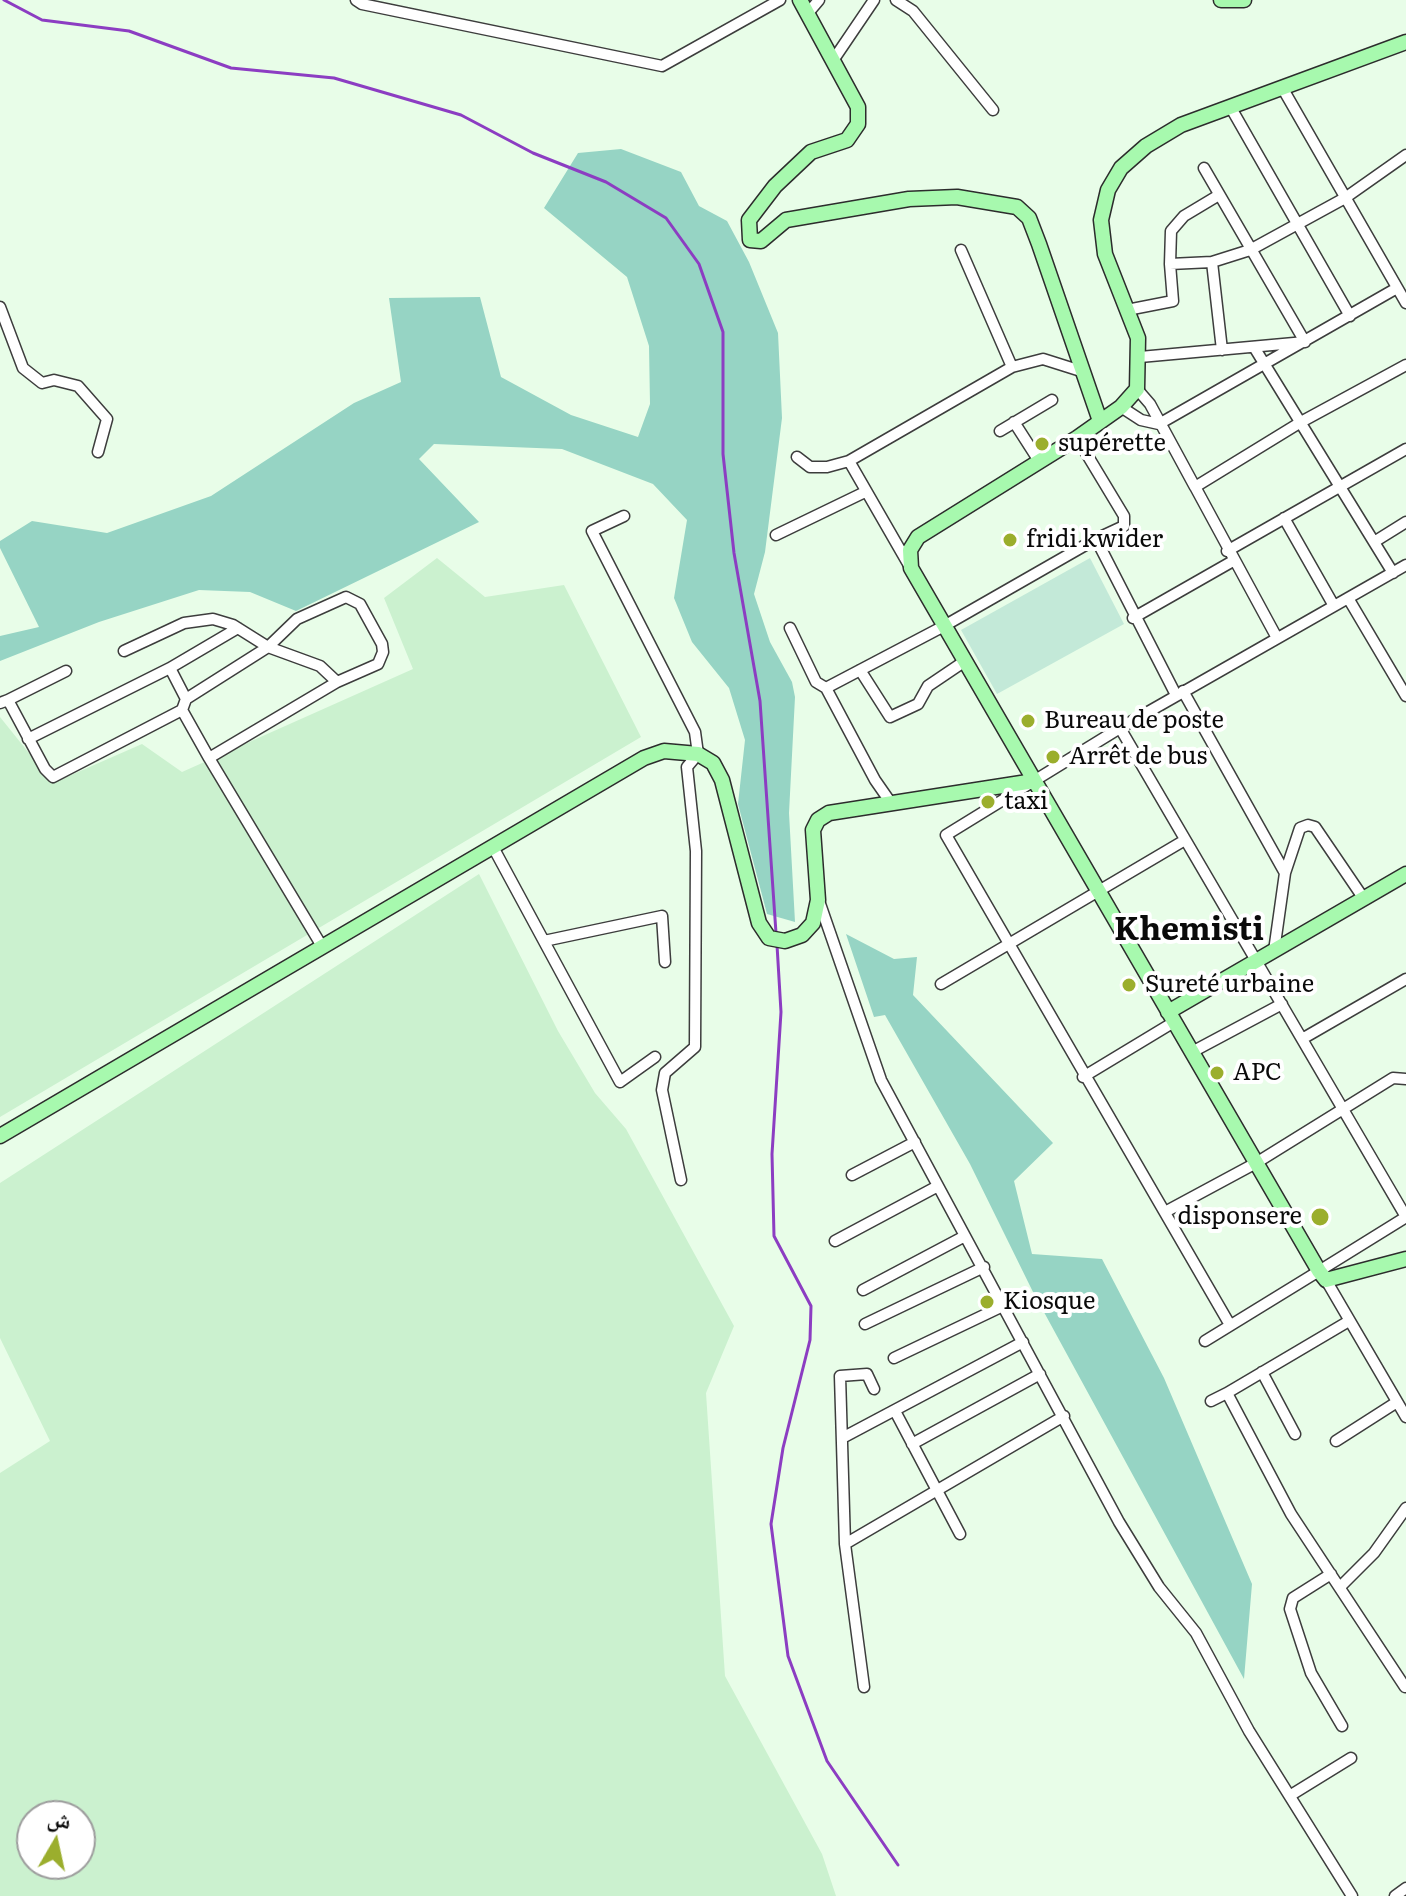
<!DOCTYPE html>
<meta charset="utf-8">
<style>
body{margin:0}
#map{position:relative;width:1406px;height:1896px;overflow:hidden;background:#e8fde8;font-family:Literata,"Noto Naskh Arabic",serif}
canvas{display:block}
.north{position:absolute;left:16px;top:1800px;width:80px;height:80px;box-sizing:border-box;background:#fff;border:2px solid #9d9d9d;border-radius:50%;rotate:9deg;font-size:22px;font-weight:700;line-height:32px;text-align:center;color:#0a0a0a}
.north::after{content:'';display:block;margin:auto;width:28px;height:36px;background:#9bae2d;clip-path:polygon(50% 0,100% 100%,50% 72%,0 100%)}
</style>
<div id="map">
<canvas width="1406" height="1896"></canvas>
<div class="north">ش</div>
</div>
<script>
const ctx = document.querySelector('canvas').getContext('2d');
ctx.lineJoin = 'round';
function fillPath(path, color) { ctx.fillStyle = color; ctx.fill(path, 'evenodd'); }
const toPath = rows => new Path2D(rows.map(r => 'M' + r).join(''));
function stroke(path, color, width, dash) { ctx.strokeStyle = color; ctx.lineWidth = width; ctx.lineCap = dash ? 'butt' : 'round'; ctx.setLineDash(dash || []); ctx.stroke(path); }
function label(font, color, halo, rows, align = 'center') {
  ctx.font = font + ' Literata,serif'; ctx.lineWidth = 8; ctx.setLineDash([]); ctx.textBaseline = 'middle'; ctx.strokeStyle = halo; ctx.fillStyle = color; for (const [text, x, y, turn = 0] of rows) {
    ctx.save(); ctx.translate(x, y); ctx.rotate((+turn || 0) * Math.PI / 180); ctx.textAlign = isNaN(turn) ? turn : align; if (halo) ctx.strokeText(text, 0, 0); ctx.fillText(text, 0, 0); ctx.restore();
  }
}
fillPath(toPath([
 [437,558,485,597,564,585,641,737,0,1117,0,717,53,783,142,744,182,772,413,669,384,598],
 [479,874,558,1031,595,1093,626,1129,734,1326,706,1393,725,1676,822,1854,836,1896,0,1896,0,1473,50,1441,0,1338,0,1183],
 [80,1816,80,1864,32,1864,32,1816]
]), '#cbf1cf');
fillPath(toPath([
 [621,149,681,172,699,206,727,221,749,262,778,333,782,418,765,552,754,594,770,642,792,682,795,697,789,813,795,922,767,914,738,804,745,740,729,688,692,642,674,598,687,520,653,484,562,449,434,444,419,459,479,522,296,611,250,592,199,590,99,622,0,661,0,636,39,627,0,548,0,541,32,521,107,533,211,496,354,403,401,382,389,298,480,297,501,377,571,415,638,437,650,404,649,346,627,277,544,208,578,153],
 [846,934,894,959,917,957,913,995,1053,1143,1014,1181,1032,1254,1102,1259,1164,1378,1252,1584,1244,1679,1033,1292,970,1164,885,1015,874,1017]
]), '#96d4c4');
fillPath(toPath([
 [1090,558,1124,624,997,694,961,630]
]), '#c3e9d8');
stroke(toPath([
 [4,0,42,20,129,31,231,68,334,78,461,115,533,153,606,182,666,218,699,264,723,332,723,454,734,553,760,701,776,933],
 [777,945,781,1012,772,1154,774,1236,811,1306,810,1340,783,1448,771,1524,788,1656,827,1761,898,1865]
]), '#8c3dc2', 3);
const street = toPath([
 [356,0,362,4,662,66,780,0],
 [896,0,913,11,993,110],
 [808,13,819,0],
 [834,59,874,0],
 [1283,89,1406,303],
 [1231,108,1350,316],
 [961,250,1012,367,1043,359,1081,371],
 [1212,262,1250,250,1345,198,1406,155],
 [1170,264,1171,231,1184,216,1219,195],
 [0,307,23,368,42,383,54,380,78,386,107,419,98,452],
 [1127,310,1173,301,1170,264,1212,262,1222,350],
 [1254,347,1393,573],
 [1140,357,1305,342,1204,168],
 [1137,389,1150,404,1195,487,1301,422,1406,365],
 [1121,407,1141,420,1159,424,1397,288],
 [1014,422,1039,461],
 [1000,431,1052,400],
 [1077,438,1124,516,1124,526,1096,539,1176,695],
 [797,457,810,467,827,467,849,461,1012,367],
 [849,461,910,567],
 [1193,483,1277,638],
 [624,516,592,531,695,732,698,754,687,767,696,851,695,1047,665,1073,662,1090,681,1180],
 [1284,518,1334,606],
 [776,535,865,492],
 [1374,542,1406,522],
 [1227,551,1406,449],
 [1348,598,1406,696],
 [1133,618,1233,561],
 [790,628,816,682,826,688],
 [124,651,184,623,213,619,233,625,268,647,320,666,337,682,209,758,323,948],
 [860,670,890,717,918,704,928,686,965,661],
 [1183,691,1285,873],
 [186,699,170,668,238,628],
 [8,700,66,671],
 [0,703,8,700,45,769,53,777,182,710],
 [1120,728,1406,565],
 [28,739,170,668],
 [209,758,182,710,186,699,268,647,297,619,346,597,360,604,382,644,383,652,378,664,337,682],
 [891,803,875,780,826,688,944,626,1096,539],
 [493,847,620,1082,655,1057],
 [819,901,881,1080,1119,1522,1159,1587,1196,1633,1249,1731,1352,1896],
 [544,941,662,916,665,962],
 [1274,951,1285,873,1300,828,1308,825,1315,827,1364,899],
 [941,984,1185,840],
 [1302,1039,1406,979],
 [1192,1052,1282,1004],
 [1083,1077,1174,1022],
 [852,1175,915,1142],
 [1165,1212,1256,1163,1393,1078,1406,1079],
 [835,1241,938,1186],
 [1326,1280,1406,1417],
 [863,1290,965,1236],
 [1349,1321,1227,1393,1291,1514,1405,1687],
 [865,1324,984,1267],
 [1205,1341,1319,1271,1406,1217,1120,728,946,835,1230,1325],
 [894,1358,1003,1306],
 [1262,1372,1295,1434],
 [1211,1401,1227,1393],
 [895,1411,960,1534],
 [844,1437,1023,1342],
 [1336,1441,1397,1402],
 [912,1444,1040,1374],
 [845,1544,1064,1416],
 [1331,1574,1293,1598,1290,1609,1311,1673,1342,1726],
 [1340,1587,1374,1553,1406,1508],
 [864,1687,845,1544,840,1376,867,1374,874,1389],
 [1291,1795,1351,1758],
 [1395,1896,1406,1888]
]);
const secondary = toPath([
 [800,0,858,107,858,124,847,140,811,152,775,186,749,220,750,240,761,241,786,220,909,199,957,197,1017,207,1029,218,1039,244,1100,421],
 [1221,0,1244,0],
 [1406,42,1181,125,1146,146,1121,168,1108,190,1101,220,1105,254,1138,338,1137,389,1121,407,1077,438,918,537,910,550,911,568,1319,1271,1326,1280,1406,1259],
 [1168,1012,1406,874],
 [0,1136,644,758,664,751,698,754,713,763,722,780,759,923,769,938,785,941,802,935,813,923,818,900,813,830,818,820,829,813,1034,781]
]);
stroke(street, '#3d3d3d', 13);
stroke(secondary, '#2c2c2c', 17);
stroke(street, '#fff', 10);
stroke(secondary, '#a7f9ae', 14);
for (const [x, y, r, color] of [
 [1042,444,8,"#9bae2d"],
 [1010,540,8,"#9bae2d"],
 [1028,721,8,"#9bae2d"],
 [1053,757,8,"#9bae2d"],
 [988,802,8,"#9bae2d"],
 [1129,985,8,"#9bae2d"],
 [1217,1073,8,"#9bae2d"],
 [1320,1217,10,"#9bae2d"],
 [987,1302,8,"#9bae2d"]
]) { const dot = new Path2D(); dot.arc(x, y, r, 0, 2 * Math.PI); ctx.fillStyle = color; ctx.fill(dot); stroke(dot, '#fff', 3); }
label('24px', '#0a0a0a', '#fff', [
 ["supérette",1058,444],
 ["fridi kwider",1026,540],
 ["Bureau de poste",1044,721],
 ["Arrêt de bus",1069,757],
 ["taxi",1004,802],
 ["Sureté urbaine",1145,985],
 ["APC",1233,1073],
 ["disponsere",1302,1217,"right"],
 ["Kiosque",1003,1302]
], 'left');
label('bold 32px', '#0a0a0a', '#fff', [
 ["Khemisti",1189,931]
]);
</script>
